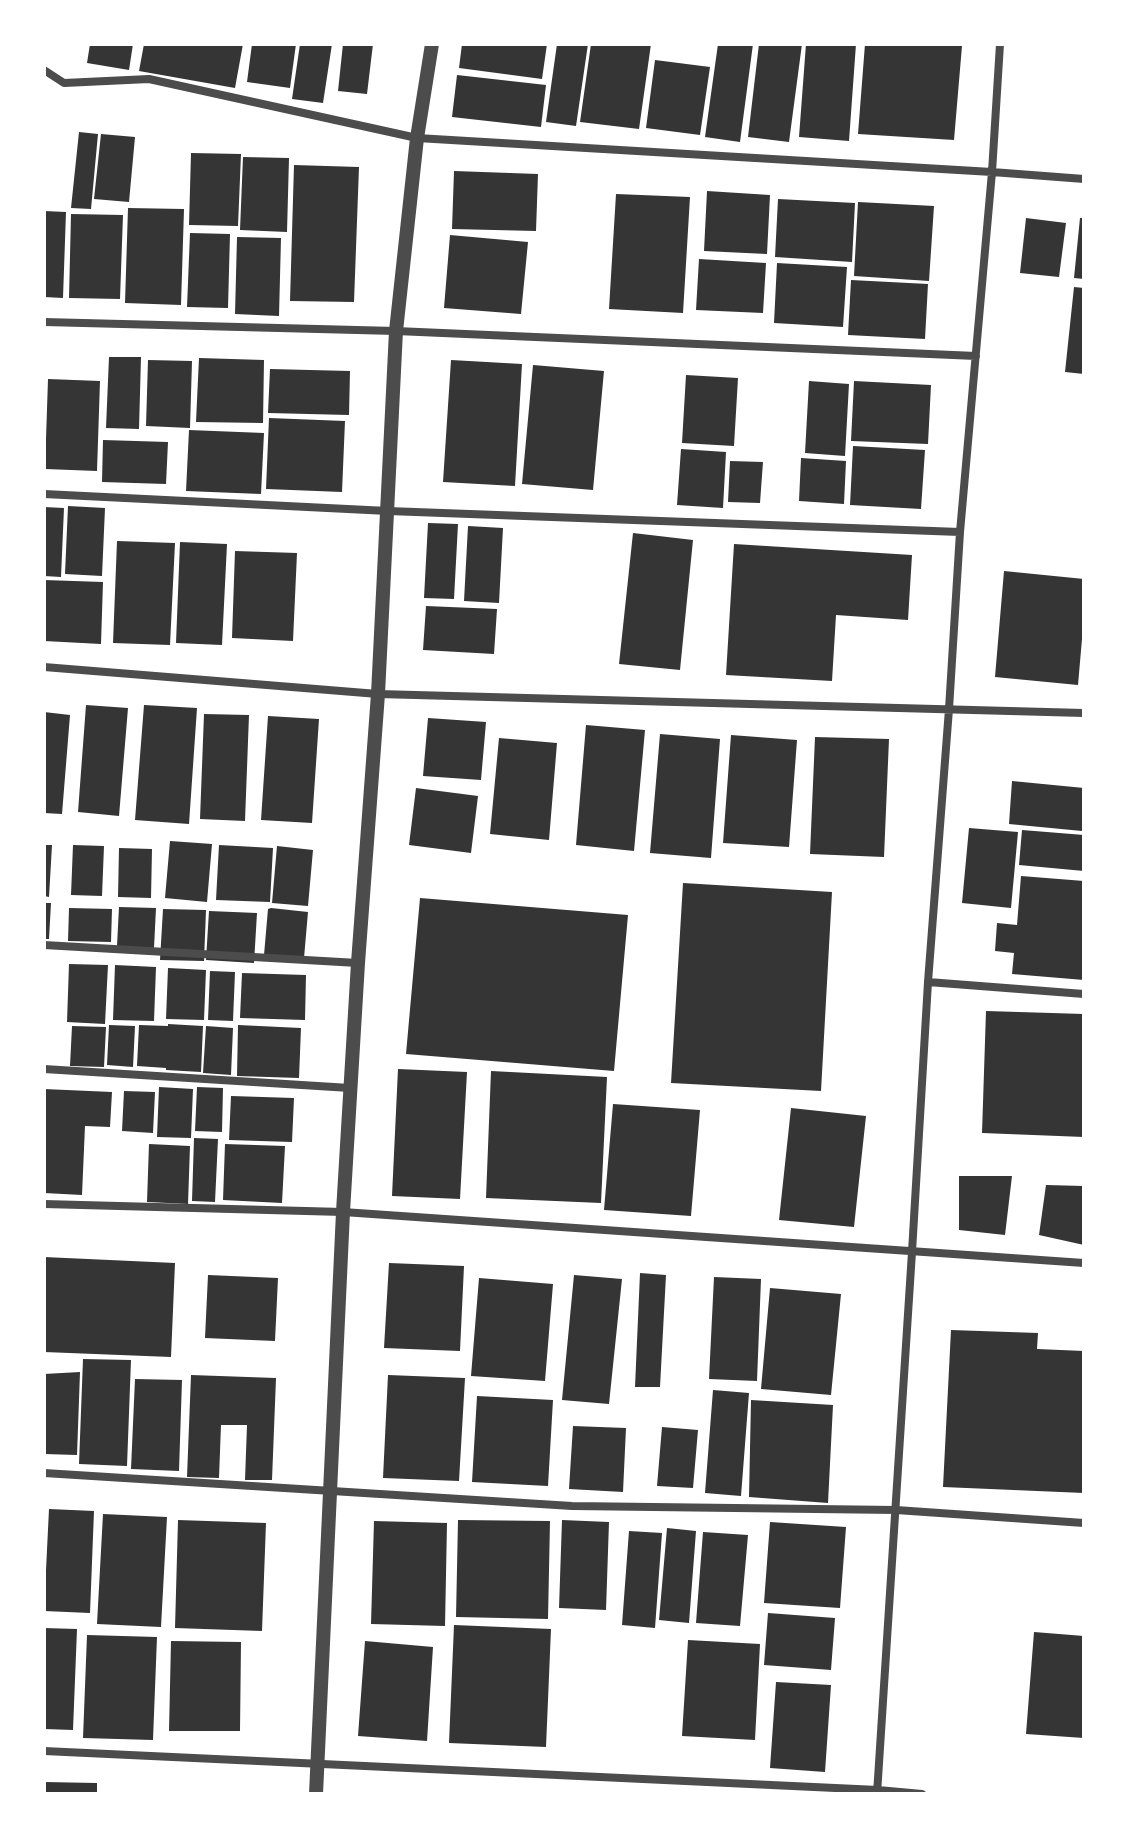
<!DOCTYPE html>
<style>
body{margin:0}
#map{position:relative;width:1128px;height:1838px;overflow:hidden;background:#fff;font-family:"Libre Baskerville",serif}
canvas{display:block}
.frame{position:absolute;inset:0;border:46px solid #fff;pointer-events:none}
</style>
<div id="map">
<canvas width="1128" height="1838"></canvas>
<div class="frame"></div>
</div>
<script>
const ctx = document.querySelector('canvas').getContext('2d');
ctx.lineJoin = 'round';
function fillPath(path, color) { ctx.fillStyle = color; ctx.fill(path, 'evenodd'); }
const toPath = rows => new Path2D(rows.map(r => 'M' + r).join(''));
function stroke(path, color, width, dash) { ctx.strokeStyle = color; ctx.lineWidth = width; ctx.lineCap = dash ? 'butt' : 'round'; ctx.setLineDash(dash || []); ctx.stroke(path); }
fillPath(toPath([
 [90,44,133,44,129,70,87,63],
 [144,44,243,44,235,88,139,71],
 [252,44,296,44,290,88,247,82],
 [300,44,332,44,323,103,292,99],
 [343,44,373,44,367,94,338,91],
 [462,44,547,44,542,79,459,68],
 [557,44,588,44,576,126,546,122],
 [591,44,651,44,639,129,580,122],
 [718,44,753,44,740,142,705,137],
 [759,44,802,44,789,142,748,137],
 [806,44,856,44,849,141,799,137],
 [865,44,962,46,954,140,858,134],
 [655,60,710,67,700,135,646,128],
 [457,75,546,85,541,127,452,117],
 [79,132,98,134,91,209,71,208],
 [101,134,135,137,129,202,94,199],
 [191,153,241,154,238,226,189,225],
 [243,157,289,158,287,232,240,230],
 [294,165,359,167,354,302,290,301],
 [454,171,538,174,536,231,452,229],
 [707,191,770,195,767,254,704,251],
 [616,194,690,197,683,313,609,309],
 [778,199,855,203,852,262,775,257],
 [858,202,934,206,929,281,854,276],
 [128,208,184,209,181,305,125,303],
 [44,211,66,212,63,298,44,297],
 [71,214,123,215,120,299,69,298],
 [1026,218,1066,223,1059,277,1020,273],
 [1080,218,1084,218,1084,279,1074,278],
 [190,233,230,234,228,308,187,307],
 [450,235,528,242,521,314,444,308],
 [237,237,281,238,279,316,235,314],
 [699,259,766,263,763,313,696,310],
 [777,263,847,267,843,327,774,323],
 [851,280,928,284,925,339,848,335],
 [1074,287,1084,288,1084,374,1065,372],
 [109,357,141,357,139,429,106,428],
 [199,358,264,360,263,423,196,422],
 [148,360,192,361,190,428,146,426],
 [451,360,522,364,515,486,443,482],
 [533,365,604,371,593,490,522,484],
 [270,369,350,371,349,415,268,413],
 [686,375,738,378,734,446,682,443],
 [48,379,100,381,97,471,45,469],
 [809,381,849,384,845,456,805,453],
 [854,381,931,385,928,444,851,441],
 [269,418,345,421,342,492,266,489],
 [189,430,264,433,261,494,186,491],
 [103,440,168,442,166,484,102,482],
 [853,446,925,450,921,509,850,505],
 [681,449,726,452,723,508,677,505],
 [801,458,846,461,844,504,799,501],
 [730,461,763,462,760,503,728,502],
 [68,506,105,508,102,576,65,574],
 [44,507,64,508,61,577,44,576],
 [428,523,458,524,454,599,424,598],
 [468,526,503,528,499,603,464,601],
 [633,533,693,540,680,670,619,664],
 [117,541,175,543,170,645,113,643],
 [180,542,227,544,222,645,176,643],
 [734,544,912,555,908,620,836,615,832,681,726,675],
 [235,551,297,553,293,641,232,638],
 [1004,571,1084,579,1084,616,1078,685,995,677],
 [44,580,103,582,101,644,44,641],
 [426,606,497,609,494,654,423,650],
 [86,705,128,708,119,816,78,812],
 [144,705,197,708,189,824,135,820],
 [44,712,70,715,62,814,44,813],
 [204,714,249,715,245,821,200,819],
 [268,716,319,719,312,823,261,820],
 [428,718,486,722,481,780,423,776],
 [586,725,645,730,634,851,576,845],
 [660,734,720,739,711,858,650,853],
 [731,735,797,740,789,847,723,843],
 [815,737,889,739,884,857,810,854],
 [499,738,557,743,549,840,490,834],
 [1012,781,1084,788,1082,831,1009,824],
 [416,788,478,796,471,853,409,845],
 [969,828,1018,832,1011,908,962,903],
 [1022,830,1084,835,1084,871,1019,865],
 [170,841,212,844,207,902,165,898],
 [44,845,52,845,49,897,44,896],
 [73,845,104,846,102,896,71,895],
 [219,845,273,848,270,902,216,900],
 [277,846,313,850,308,906,272,903],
 [119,848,152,849,151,898,118,897],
 [1021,876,1084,881,1084,980,1012,974,1014,953,995,951,997,923,1017,925],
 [683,883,832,892,821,1091,671,1083],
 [420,898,628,915,614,1071,406,1054],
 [44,903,51,903,49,939,44,939],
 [119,907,156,908,154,948,117,946],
 [69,908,112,909,111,942,68,941],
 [271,908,308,912,304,958,264,955,268,909],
 [163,909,206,910,204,961,160,960],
 [209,911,257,913,254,963,206,960],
 [69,964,108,965,105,1024,67,1022],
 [115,965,156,967,154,1021,113,1020],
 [168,968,206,970,204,1020,166,1019],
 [210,971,235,972,233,1021,208,1020],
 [242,973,306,975,305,1020,240,1018],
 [986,1011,1084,1014,1084,1137,982,1133],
 [168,1024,203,1026,201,1072,166,1070,166,1068,137,1066,139,1025,168,1026],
 [109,1025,135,1026,133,1067,107,1065],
 [238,1025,301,1028,299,1078,237,1076],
 [72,1026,106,1027,104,1067,70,1066],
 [206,1026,233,1028,231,1075,203,1073],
 [398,1069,467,1072,460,1199,392,1196],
 [491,1071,607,1077,601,1203,486,1198],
 [159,1087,193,1089,191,1138,157,1137],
 [197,1087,223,1088,222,1132,195,1131],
 [44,1089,112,1092,110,1127,85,1126,82,1195,44,1193],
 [124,1091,155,1092,153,1133,122,1131],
 [231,1096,294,1098,292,1142,229,1140],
 [613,1104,700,1110,691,1216,604,1210],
 [791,1108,866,1116,854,1227,779,1220],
 [194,1138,218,1139,215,1202,192,1201],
 [149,1144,190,1146,188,1204,147,1202],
 [225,1144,285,1146,282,1203,223,1200],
 [959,1176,1012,1176,1005,1235,959,1230],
 [1046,1185,1084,1186,1084,1245,1039,1235],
 [44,1257,175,1263,171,1357,44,1352],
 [389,1263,464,1266,460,1351,384,1348],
 [640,1273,666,1275,660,1387,635,1387],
 [208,1275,278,1278,275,1341,205,1338],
 [574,1275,622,1279,609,1404,562,1400],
 [714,1277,761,1279,757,1381,709,1379],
 [479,1278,553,1284,545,1381,471,1376],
 [770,1288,841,1294,831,1395,761,1389],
 [951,1330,1038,1333,1037,1349,1084,1351,1084,1493,943,1487],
 [83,1359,131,1360,127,1466,79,1464],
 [80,1372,77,1455,44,1454,44,1374],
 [191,1375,276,1378,272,1480,245,1480,247,1425,221,1425,219,1478,187,1477],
 [388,1375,465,1378,459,1481,383,1478],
 [135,1379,182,1380,179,1471,131,1469],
 [713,1390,749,1393,741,1496,705,1493],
 [477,1396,553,1400,548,1486,472,1482],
 [751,1400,833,1405,828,1503,749,1497],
 [573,1426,626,1428,623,1492,569,1489],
 [662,1427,698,1430,693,1488,657,1486],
 [49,1509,94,1511,90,1613,44,1611],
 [103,1514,167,1517,161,1627,97,1624],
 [178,1520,266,1523,262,1631,175,1628],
 [458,1520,550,1521,548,1619,456,1617],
 [562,1520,609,1522,606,1610,559,1608],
 [374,1521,447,1523,445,1626,371,1624],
 [770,1522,846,1527,840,1608,764,1603],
 [667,1528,696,1531,689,1623,659,1620],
 [629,1531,662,1533,655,1628,622,1625],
 [703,1532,748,1535,740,1626,696,1623],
 [768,1613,835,1618,831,1670,764,1665],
 [454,1625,551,1629,546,1747,449,1743],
 [44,1628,77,1629,73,1730,44,1729],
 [1034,1632,1084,1636,1084,1738,1026,1734],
 [87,1635,157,1637,153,1740,83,1738],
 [688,1640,760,1644,755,1740,682,1736],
 [171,1641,241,1642,240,1731,169,1731],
 [365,1641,433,1647,427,1741,358,1736],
 [776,1682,831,1685,825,1772,770,1768],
 [44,1782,97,1783,97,1794,44,1794]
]), '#353535');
stroke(toPath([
 [44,70,64,83,149,79,417,138,992,172,1084,179],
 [44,322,396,331,976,356],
 [44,494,388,511,960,532],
 [44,667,378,694,1084,713],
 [44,945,358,963],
 [928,982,1084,994],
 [44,1069,350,1088],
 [44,1204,343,1212,1084,1263],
 [44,1473,572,1506,896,1510,1084,1523],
 [44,1751,878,1790,922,1794],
 [877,1794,912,1252,928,982,949,709,960,532,992,172,1000,44]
]), '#4c4c4c', 8);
stroke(toPath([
 [316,1794,343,1212,358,963,378,694,396,331,417,138,432,44]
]), '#4c4c4c', 14);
</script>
